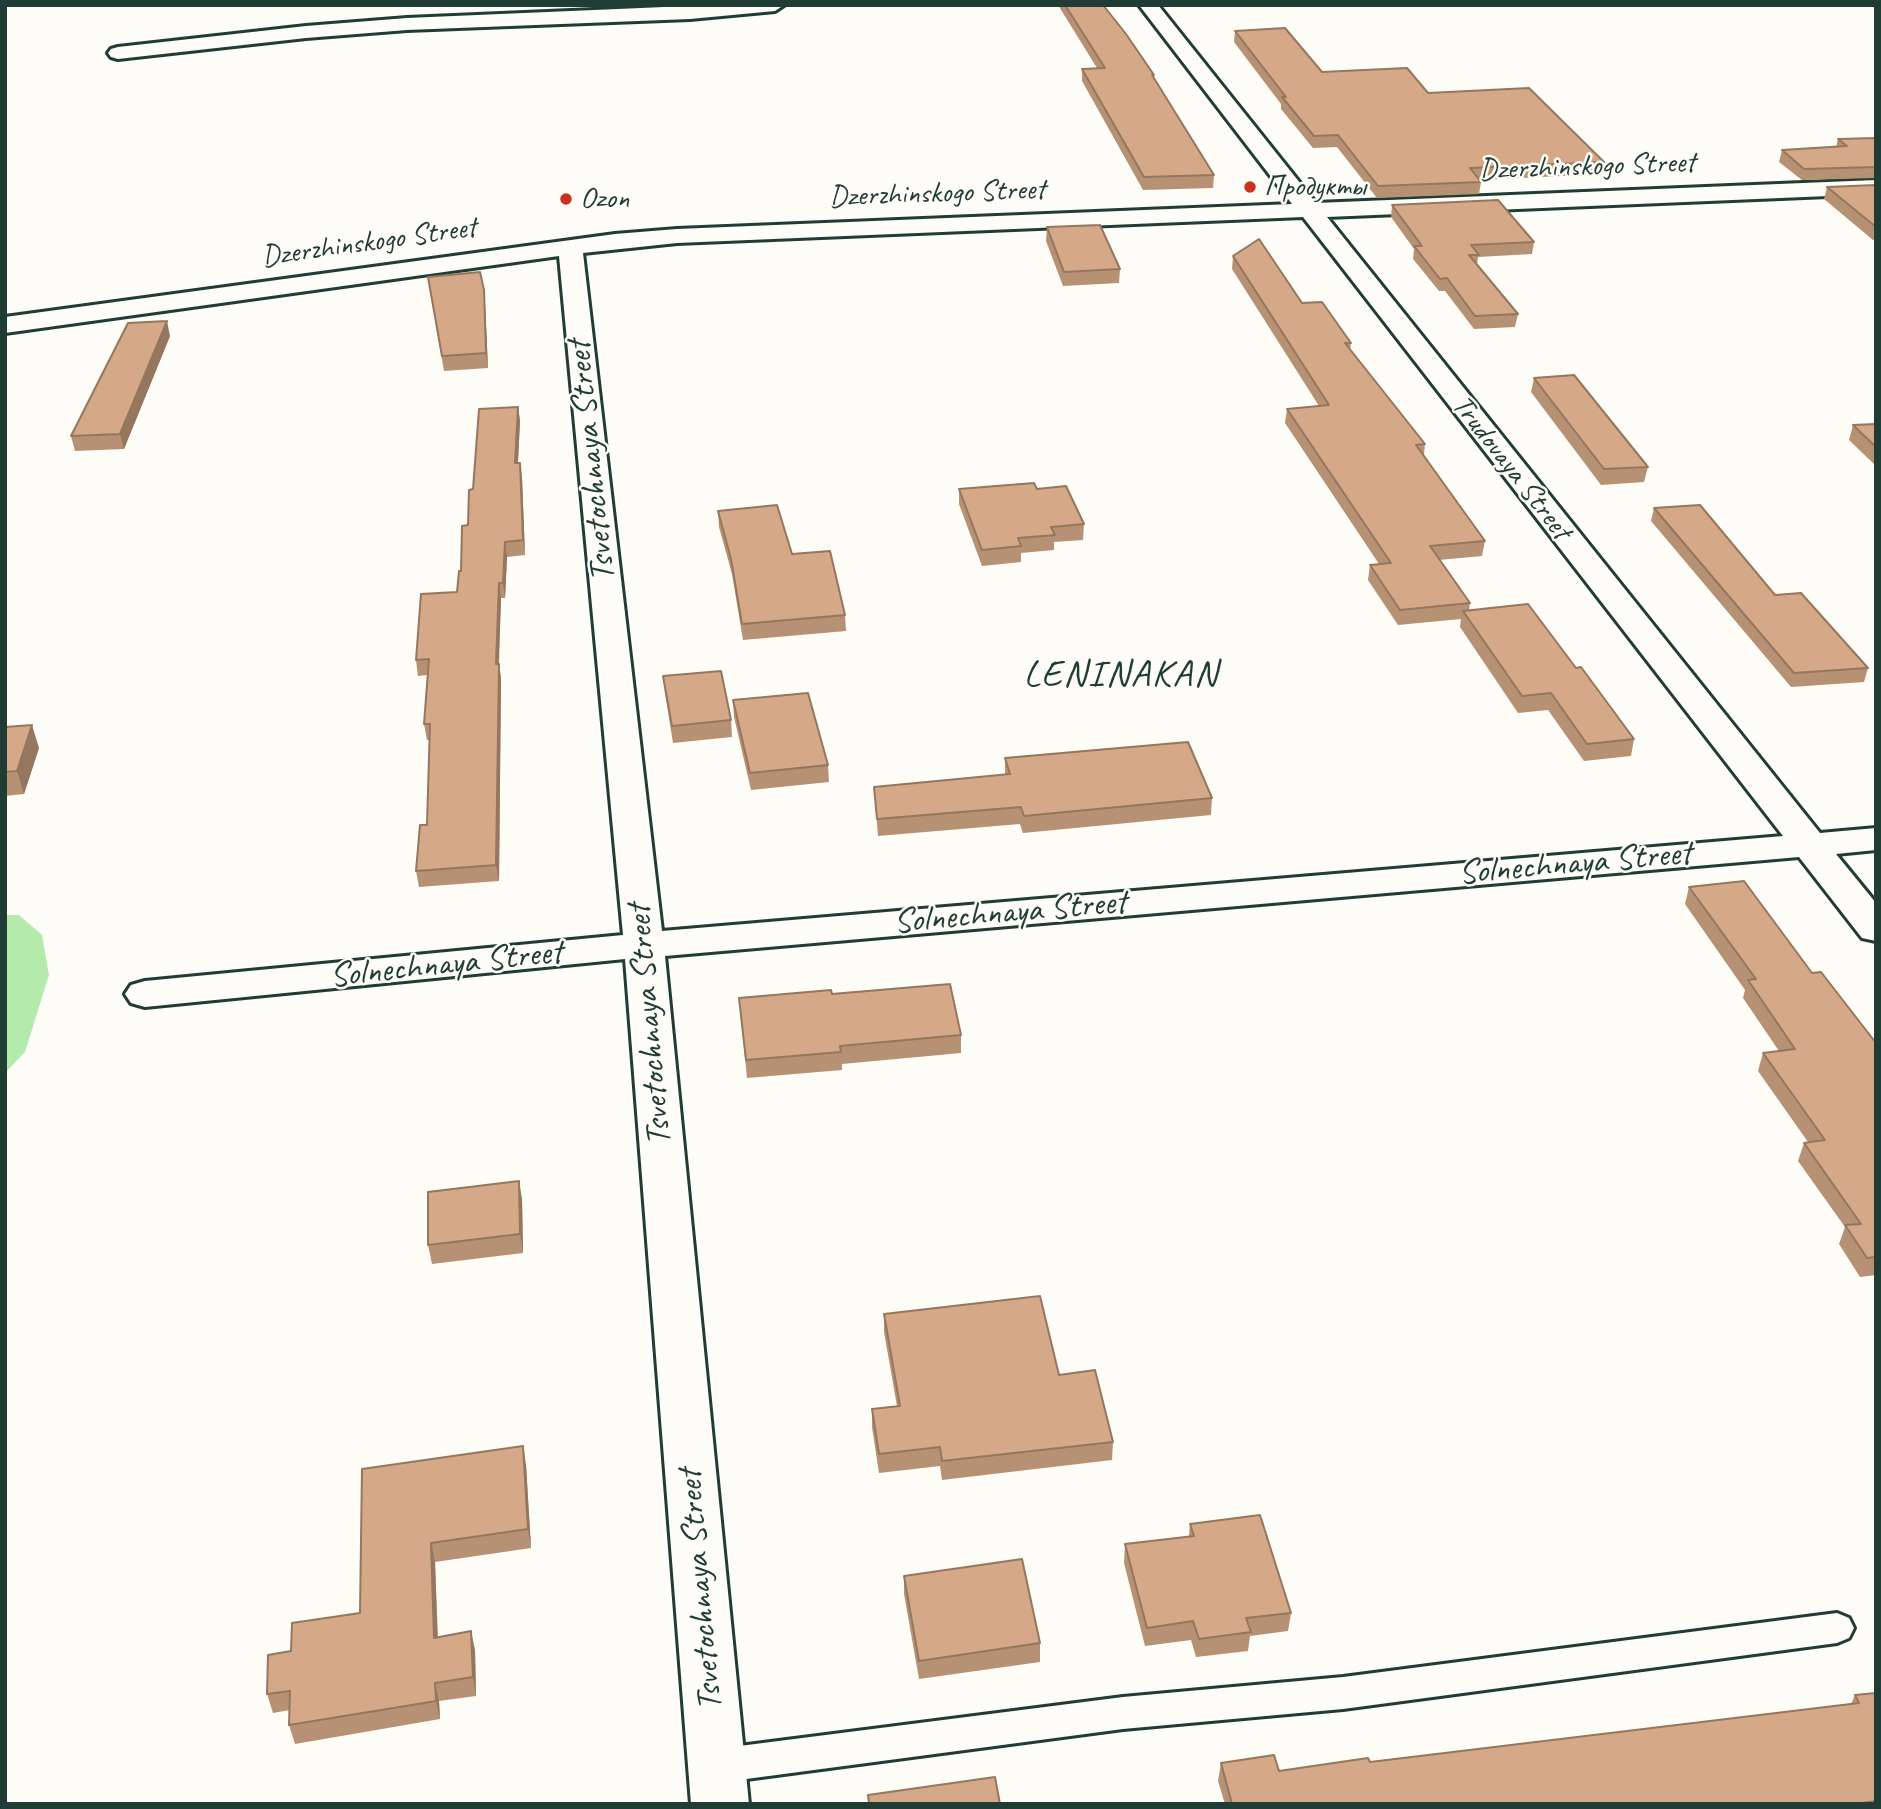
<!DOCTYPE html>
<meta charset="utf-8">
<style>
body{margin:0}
#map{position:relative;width:1881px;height:1809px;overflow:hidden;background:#fdfcf7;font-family:Caveat,sans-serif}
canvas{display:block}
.frame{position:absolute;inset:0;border:7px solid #1f3d34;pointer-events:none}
</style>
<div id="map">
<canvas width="1881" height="1809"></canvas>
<div class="frame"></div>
</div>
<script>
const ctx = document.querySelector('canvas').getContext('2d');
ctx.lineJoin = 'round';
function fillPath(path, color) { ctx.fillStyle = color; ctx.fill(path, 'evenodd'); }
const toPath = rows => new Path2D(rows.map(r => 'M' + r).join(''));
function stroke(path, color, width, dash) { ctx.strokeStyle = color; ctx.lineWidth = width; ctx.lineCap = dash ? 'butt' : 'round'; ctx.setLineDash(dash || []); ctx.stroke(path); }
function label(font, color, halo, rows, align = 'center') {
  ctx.font = font + ' Caveat,sans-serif'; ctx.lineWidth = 5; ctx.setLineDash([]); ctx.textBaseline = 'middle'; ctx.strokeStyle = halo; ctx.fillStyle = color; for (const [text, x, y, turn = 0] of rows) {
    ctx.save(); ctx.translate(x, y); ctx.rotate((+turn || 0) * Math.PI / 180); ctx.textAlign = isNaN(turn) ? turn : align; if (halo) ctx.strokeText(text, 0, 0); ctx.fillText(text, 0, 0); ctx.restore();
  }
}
fillPath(toPath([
 [5,915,19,915,42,935,49,975,25,1052,5,1073]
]), '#b4eaac');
const lane = toPath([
 [1837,1613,1849,1618,1854,1628,1849,1638,1837,1643,1343,1709,1123,1729,716,1783,703,1778,698,1766,703,1754,716,1749,1123,1697,1343,1677,1837,1613]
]);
const street = toPath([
 [711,5,784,5,775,11,690,19,407,30,306,38,118,59,111,57,108,53,111,49,118,47,306,26,407,18,711,5],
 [1139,5,1158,5,1316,203,1876,180,1876,194,1327,217,1820,833,1876,828,1876,850,1836,854,1876,903,1876,941,1862,938,1799,857,665,956,749,1804,691,1804,625,959,145,1007,131,1003,125,994,131,985,145,981,623,935,559,256,5,333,5,317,615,234,677,229,1292,204,1139,5],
 [1303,217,1783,836,662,931,583,253,677,243,1303,217]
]);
stroke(lane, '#1f3d34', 6);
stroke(street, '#1f3d34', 6);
fillPath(lane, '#fdfcf7');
fillPath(street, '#fdfcf7');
fillPath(toPath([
 [1058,5,1103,5,1154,75,1154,79,1214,175,1213,188,1143,190,1082,81,1082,69,1097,68],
 [1235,31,1322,72,1428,93,1604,162,1602,174,1480,180,1481,182,1479,194,1377,198,1337,147,1313,148,1281,109,1281,104,1234,42],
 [1876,138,1876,178,1802,180,1779,162,1782,150,1836,147,1838,139],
 [1876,185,1876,239,1873,240,1824,199,1827,187],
 [1392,205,1534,242,1532,254,1478,257,1477,265,1518,314,1515,327,1474,329,1445,291,1439,291,1413,259,1414,249,1391,217],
 [1047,227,1120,269,1119,283,1063,286,1046,241],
 [1233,256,1302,303,1351,343,1350,350,1425,444,1424,455,1485,541,1482,556,1439,560,1470,603,1469,610,1576,668,1634,739,1631,756,1584,761,1548,710,1518,713,1460,627,1461,619,1398,625,1368,580,1370,565,1379,564,1285,423,1287,409,1319,406,1232,269],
 [430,291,485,304,488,368,444,371],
 [170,336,124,449,75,451,71,436],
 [1534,378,1648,467,1644,482,1601,485,1531,392],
 [518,407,520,421,518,463,520,463,522,478,525,555,507,557,505,598,501,598,499,664,501,679,499,881,419,887,416,871,427,825,430,740,427,740,424,724,428,675,418,676,416,660,457,592,461,571,473,489],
 [1876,424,1876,466,1849,440,1853,425],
 [959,489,1037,489,1084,524,1083,540,1054,542,1054,550,1021,553,1021,562,982,566,959,504],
 [1654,508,1775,595,1868,668,1864,682,1791,687,1651,521],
 [718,511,845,615,846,631,743,640,732,574,719,527],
 [663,676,731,720,732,737,673,743,665,693],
 [733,700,828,765,829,782,751,790,734,717],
 [5,727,39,748,24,794,5,796],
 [1005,758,1212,798,1211,815,1023,833,1020,824,878,836,874,787,1005,775],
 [1689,887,1812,973,1876,1043,1876,1275,1860,1277,1839,1244,1845,1227,1798,1161,1804,1143,1808,1142,1758,1071,1763,1053,1779,1051,1743,998,1745,990,1685,904],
 [832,994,961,1035,961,1053,842,1064,842,1070,747,1078,739,998],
 [522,1199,523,1253,432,1264,428,1245],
 [884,1314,1059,1375,1113,1442,1112,1460,942,1480,940,1466,879,1473,872,1427,872,1409,897,1406,884,1332],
 [526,1465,531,1548,435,1562,438,1637,475,1650,476,1696,439,1701,440,1719,295,1744,289,1725,290,1710,273,1713,267,1694,291,1651,360,1613,362,1469],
 [1190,1524,1291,1613,1288,1631,1250,1636,1248,1651,1196,1657,1191,1640,1145,1646,1124,1563,1125,1544,1189,1536],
 [904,1576,1040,1643,1040,1662,919,1679,904,1594],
 [1876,1693,1876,1804,1225,1804,1218,1781,1221,1763,1279,1771,1370,1762,1851,1704,1855,1695]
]), '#b79174');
fillPath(toPath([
 [484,290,485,304,488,368,486,353],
 [167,321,170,336,124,449,120,434],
 [518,407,520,421,517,478,515,463],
 [520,463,522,478,525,555,523,540],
 [505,542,507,557,505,598,503,583],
 [499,583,501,598,498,679,496,664],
 [499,664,501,679,499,881,496,865],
 [32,725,39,748,24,794,17,771],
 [519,1181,522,1199,523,1253,520,1234],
 [523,1446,526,1465,531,1548,528,1529],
 [431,1543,435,1562,438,1656,434,1638],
 [471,1631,475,1650,476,1696,473,1677],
 [435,1683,439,1701,440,1719,436,1701]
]), '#95765e');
const building = toPath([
 [1065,5,1103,5,1126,34,1154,75,1152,75,1214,175,1144,177,1082,69,1105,68,1065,5],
 [1285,28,1322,72,1407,68,1428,93,1529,88,1604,162,1470,168,1481,182,1378,186,1338,135,1314,136,1282,97,1286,97,1235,31,1285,28],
 [1876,138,1876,167,1804,169,1782,150,1847,146,1838,139,1876,138],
 [1876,185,1876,227,1827,187,1876,185],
 [1498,200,1534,242,1471,245,1479,255,1469,255,1518,314,1475,316,1447,278,1440,279,1414,246,1422,246,1392,205,1498,200],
 [1100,225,1120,269,1064,272,1047,227,1100,225],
 [1259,239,1302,303,1322,302,1351,343,1345,343,1425,444,1416,445,1485,541,1430,546,1470,603,1400,610,1370,565,1391,563,1287,409,1329,405,1233,256,1259,239],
 [480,272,484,290,486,353,442,356,428,277,480,272],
 [167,321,120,434,71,436,128,323,167,321],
 [1574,375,1648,467,1604,469,1534,378,1574,375],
 [518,407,515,463,520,463,523,540,505,542,503,583,499,583,496,664,499,664,496,865,416,871,420,825,427,825,430,724,424,724,429,659,416,660,421,594,457,592,459,571,461,571,462,526,468,525,469,490,473,489,479,409,518,407],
 [1876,424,1876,447,1853,425,1876,424],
 [1034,483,1037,489,1066,486,1084,524,1051,527,1055,535,1018,538,1021,546,982,550,959,489,1034,483],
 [777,505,792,554,830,551,845,615,742,624,731,559,718,511,777,505],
 [1700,505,1775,595,1801,593,1868,668,1794,673,1654,508,1700,505],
 [1528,604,1576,668,1581,667,1634,739,1587,744,1551,693,1522,696,1463,611,1528,604],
 [721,671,731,720,672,726,663,676,721,671],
 [808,693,828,765,750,773,733,700,808,693],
 [32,725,17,771,5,772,5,727,32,725],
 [1188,742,1212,798,1024,816,1021,807,877,819,874,787,1010,774,1005,758,1188,742],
 [1744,881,1812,973,1821,972,1876,1043,1876,1257,1867,1258,1845,1225,1861,1224,1804,1143,1825,1140,1763,1053,1795,1049,1748,980,1756,979,1689,887,1744,881],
 [950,984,961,1035,840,1046,841,1052,746,1060,739,998,831,990,832,994,950,984],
 [519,1181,520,1234,428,1245,428,1192,519,1181],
 [1040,1296,1059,1375,1095,1370,1113,1442,942,1461,940,1447,879,1454,872,1409,900,1406,884,1314,1040,1296],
 [523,1446,528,1529,431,1543,434,1638,471,1631,473,1677,435,1683,436,1701,289,1725,290,1691,267,1694,268,1655,291,1651,292,1623,360,1613,362,1469,523,1446],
 [1260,1515,1291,1613,1246,1618,1251,1632,1199,1639,1193,1621,1147,1628,1125,1544,1194,1536,1190,1524,1260,1515],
 [1022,1559,1040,1643,919,1661,904,1576,1022,1559],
 [1876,1693,1876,1801,1855,1804,1232,1804,1221,1763,1274,1755,1279,1771,1368,1758,1370,1762,1859,1703,1855,1695,1876,1693],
 [995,1777,1000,1804,869,1804,868,1795,995,1777]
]);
fillPath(building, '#d5a987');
stroke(building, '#95765e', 2);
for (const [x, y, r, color] of [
 [1250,187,7,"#c8321e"],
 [566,199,7,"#c8321e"]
]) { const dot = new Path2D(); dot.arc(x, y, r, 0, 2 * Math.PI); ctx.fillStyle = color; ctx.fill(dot); stroke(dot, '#fdfcf7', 2.5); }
label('30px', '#1f3d34', '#fdfcf7', [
 ["Dzerzhinskogo Street",1587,167,-2],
 ["Dzerzhinskogo Street",937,194,-2],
 ["Dzerzhinskogo Street",369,243,-8],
 ["Trudovaya Street",1511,468,52]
]);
label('30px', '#1f3d34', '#fdfcf7', [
 ["Продукты",1264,187],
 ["Ozon",580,199]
], 'left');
label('35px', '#1f3d34', '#fdfcf7', [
 ["Tsvetochnaya Street",592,461,-96],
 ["Solnechnaya Street",1575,864,-5],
 ["Solnechnaya Street",1010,913,-5],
 ["Solnechnaya Street",446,965,-6],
 ["Tsvetochnaya Street",650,1025,-95],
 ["Tsvetochnaya Street",701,1590,-95]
]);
ctx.letterSpacing = '2px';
label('38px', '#1f3d34', '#fdfcf7', [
 ["LENINAKAN",1121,675]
]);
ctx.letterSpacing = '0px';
</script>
